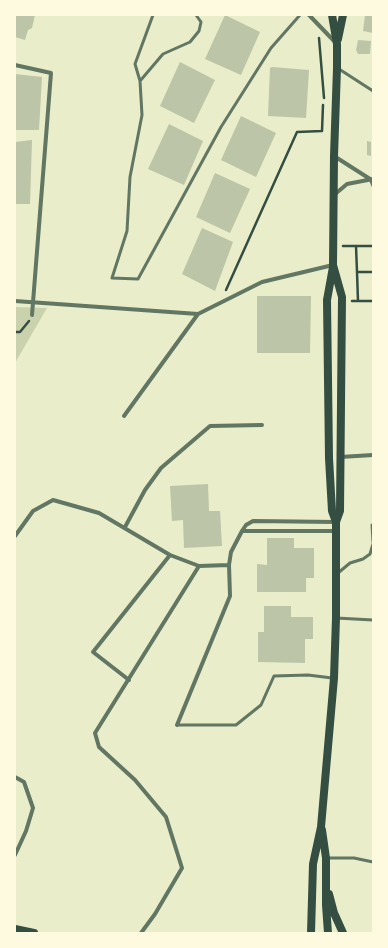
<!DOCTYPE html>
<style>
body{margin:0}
#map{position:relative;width:388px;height:948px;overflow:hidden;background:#e9edc9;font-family:"Times New Roman",serif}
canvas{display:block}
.frame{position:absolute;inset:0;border:16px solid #fefae0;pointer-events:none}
</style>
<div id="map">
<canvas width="388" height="948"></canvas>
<div class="frame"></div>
</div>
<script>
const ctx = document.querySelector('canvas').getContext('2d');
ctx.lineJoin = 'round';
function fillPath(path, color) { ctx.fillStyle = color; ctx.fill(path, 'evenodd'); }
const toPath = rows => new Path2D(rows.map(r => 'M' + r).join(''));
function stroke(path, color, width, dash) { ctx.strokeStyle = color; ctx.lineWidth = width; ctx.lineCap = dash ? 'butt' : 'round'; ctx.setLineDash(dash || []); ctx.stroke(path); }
fillPath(toPath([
 [15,307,47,308,15,363]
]), '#cad2ad');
fillPath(toPath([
 [15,15,35,15,32,28,28,30,25,40,15,37],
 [225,15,260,32,241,75,205,59],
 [365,15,373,15,373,33,363,31],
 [358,40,371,41,370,54,358,54,356,50],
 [180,62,215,80,194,123,160,106],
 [272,67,309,70,306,118,268,116,270,68],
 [15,74,42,77,39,130,15,130],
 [241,116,276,133,256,177,221,160],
 [169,124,203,141,184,185,148,169],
 [32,140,30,204,15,204,15,142],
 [367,141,371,142,371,156,367,155],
 [215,173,250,189,230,233,196,217],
 [202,228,233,242,215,291,182,274],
 [257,296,311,296,310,353,257,353],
 [208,484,209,511,220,511,222,546,184,548,183,520,172,521,170,486],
 [267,538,294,538,294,548,314,548,314,578,306,578,306,592,257,592,257,564,267,565],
 [264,606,291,606,291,617,313,617,313,639,305,639,305,663,258,662,258,632,264,632]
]), '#bcc5a7');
stroke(toPath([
 [319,38,324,98],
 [343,246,356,246],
 [373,246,356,246,357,272,373,272],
 [357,272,358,301],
 [226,290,297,132,322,131,323,105],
 [352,301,373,301],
 [15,332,20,332,29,321]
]), '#344e41', 2.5);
stroke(toPath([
 [153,15,135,64,140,81,142,115,130,177,127,231,112,278,138,279,221,127,271,48,300,15],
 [339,69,373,91],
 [140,81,163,54,190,42,199,31,201,22,196,15],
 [370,179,373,186],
 [372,525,373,542],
 [338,573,350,563,363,559,370,554,373,544],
 [336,618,373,620],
 [177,725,236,725,261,705,274,676,308,675,332,678],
 [327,858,354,858,373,862]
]), '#617663', 3);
stroke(toPath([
 [309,15,335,42],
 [15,65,51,73,32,315],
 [334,156,370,179],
 [334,195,347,184,373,179],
 [15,301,198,314,262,282,333,265],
 [124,416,198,314],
 [340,457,373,455],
 [125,527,145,490,161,468,210,426,262,425],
 [242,531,336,531],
 [15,536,33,511,53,500,99,513,170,555,199,566,229,565],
 [129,680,93,652,170,555],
 [177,725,230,596,229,565,231,552,242,531,246,525,253,521,336,522],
 [15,777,24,782,33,808,26,831,15,855],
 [141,933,155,914,182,868,166,817,135,780,99,747,95,733,199,566]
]), '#617663', 4);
stroke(toPath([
 [338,39,343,15],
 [333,267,327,300,329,458,332,511,336,522],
 [322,830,326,858,326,905,328,933],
 [329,894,334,913,343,933],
 [15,929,34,933],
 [311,933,313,864,321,827,334,678,336,618,336,522,340,511,342,297,333,265,334,156,337,68,337,44,332,15]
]), '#344e41', 8);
</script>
